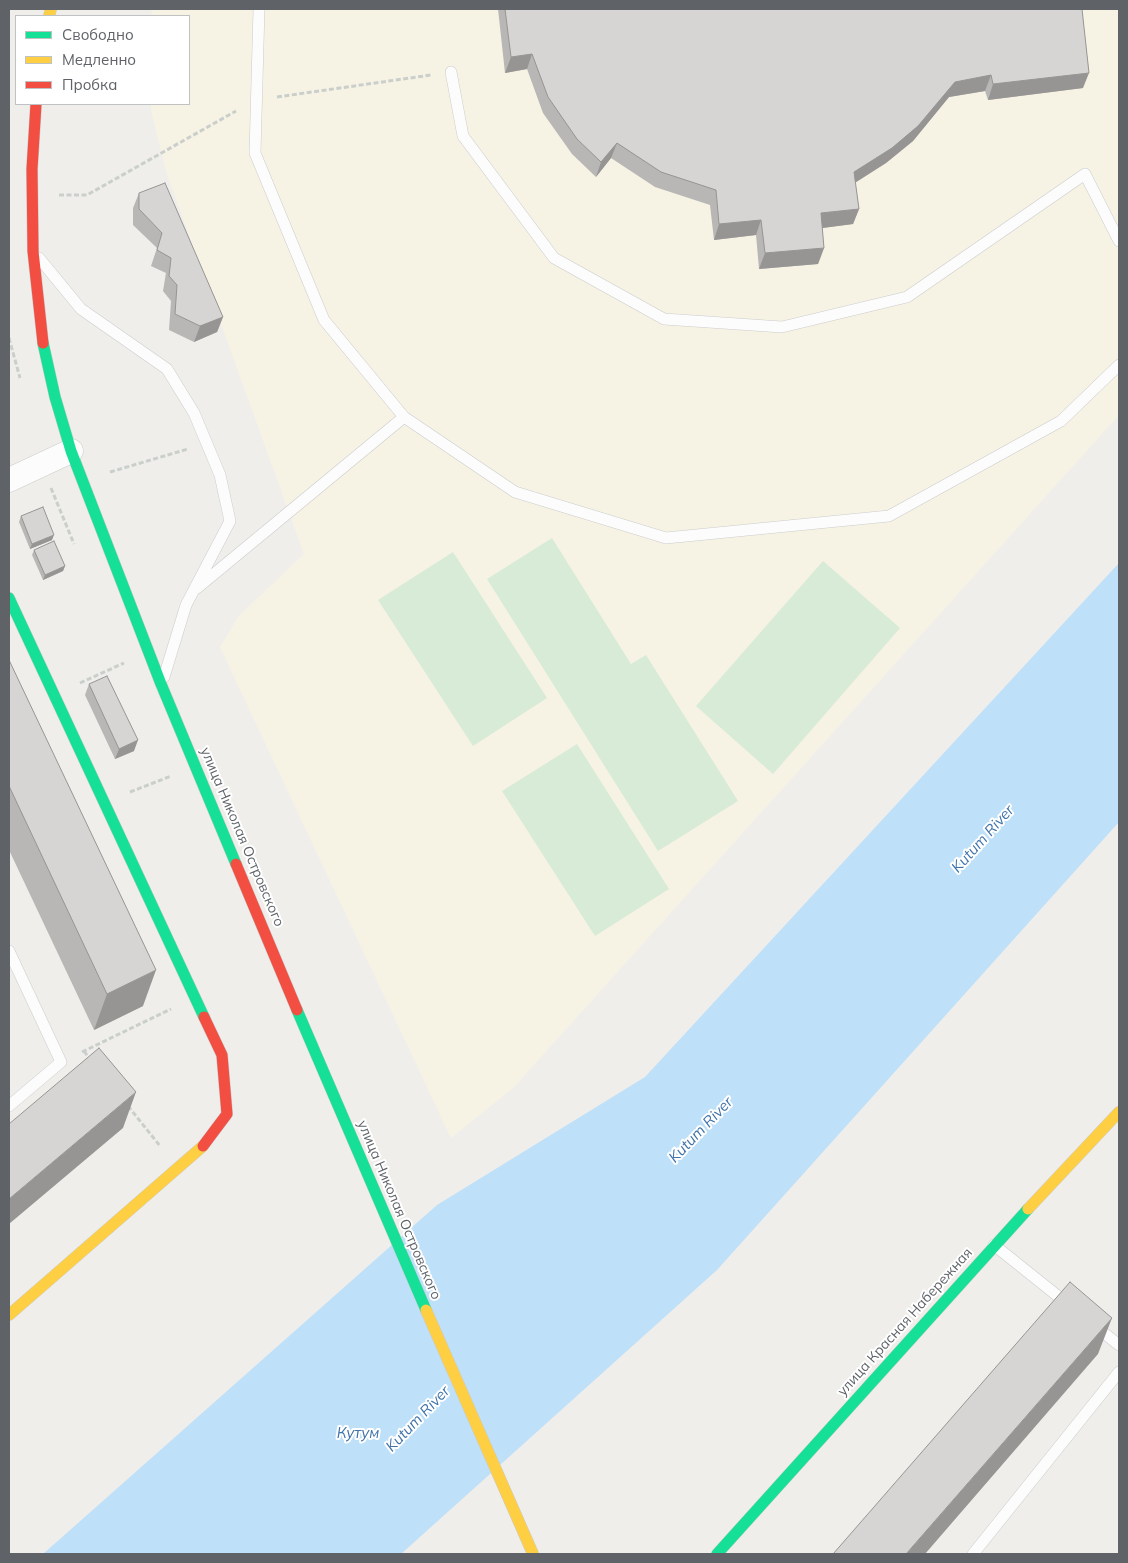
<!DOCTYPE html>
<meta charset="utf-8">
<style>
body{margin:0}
#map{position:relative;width:1128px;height:1563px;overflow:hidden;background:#efeeea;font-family:Mulish,sans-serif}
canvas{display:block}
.frame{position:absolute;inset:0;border:10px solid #5f6368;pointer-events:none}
.legend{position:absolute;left:15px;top:15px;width:175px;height:90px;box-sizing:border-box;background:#fff;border:1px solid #bfc1c3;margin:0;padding:6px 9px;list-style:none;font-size:15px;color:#5f6368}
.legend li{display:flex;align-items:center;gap:10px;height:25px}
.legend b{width:25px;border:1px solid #bfc1c3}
</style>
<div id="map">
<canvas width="1128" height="1563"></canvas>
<div class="frame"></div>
<ul class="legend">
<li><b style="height:6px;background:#16e098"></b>Свободно</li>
<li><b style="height:6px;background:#ffcf43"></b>Медленно</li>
<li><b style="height:6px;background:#f24e42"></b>Пробка</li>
</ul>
</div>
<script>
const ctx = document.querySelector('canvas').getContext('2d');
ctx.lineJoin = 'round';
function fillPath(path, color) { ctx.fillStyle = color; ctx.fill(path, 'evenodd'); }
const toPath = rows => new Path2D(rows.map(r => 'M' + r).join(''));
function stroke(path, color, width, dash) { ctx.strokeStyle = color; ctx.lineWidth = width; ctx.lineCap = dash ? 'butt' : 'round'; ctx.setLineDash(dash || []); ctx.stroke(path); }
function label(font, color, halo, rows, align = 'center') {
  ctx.font = font + ' Mulish,sans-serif'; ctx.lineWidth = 4; ctx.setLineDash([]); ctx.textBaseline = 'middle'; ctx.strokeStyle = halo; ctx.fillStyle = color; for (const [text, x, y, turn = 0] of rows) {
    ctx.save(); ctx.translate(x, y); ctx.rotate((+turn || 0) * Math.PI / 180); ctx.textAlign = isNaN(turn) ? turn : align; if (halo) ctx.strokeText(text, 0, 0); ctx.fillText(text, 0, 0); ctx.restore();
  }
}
fillPath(toPath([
 [152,9,1118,9,1119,415,513,1088,451,1138,220,647,239,616,304,554,167,174,151,110,151,104,189,104,189,16,151,16]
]), '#f7f3e4');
fillPath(toPath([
 [552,538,631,664,646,655,738,801,658,851,487,579],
 [453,552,547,698,473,746,378,600],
 [823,561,900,628,773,774,696,706],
 [577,744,669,889,595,936,502,791]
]), '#d8ebd6');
fillPath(toPath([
 [1119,563,1119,822,717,1270,401,1554,43,1554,437,1205,645,1077]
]), '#bfe0f9');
const lane = toPath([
 [259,9,255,153,324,320,404,417,515,492,666,538,889,516,1061,421,1119,365],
 [451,72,463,136,554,258,664,319,782,327,907,297,1085,174,1119,241],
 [39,258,81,309,167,369,194,413,220,475,230,521,186,605,164,677],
 [197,588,404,417],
 [9,951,61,1062,9,1106],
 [994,1245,1069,1305],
 [1095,1326,1119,1345],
 [973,1554,1119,1372]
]);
const street = toPath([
 [9,480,71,451]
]);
const fast = toPath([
 [43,343,55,397,71,451,161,684,236,864],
 [9,598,204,1017],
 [297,1010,426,1310],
 [717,1554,1028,1209]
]);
const slow = toPath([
 [49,16,51,9],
 [1028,1209,1119,1112],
 [426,1310,533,1554],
 [9,1315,203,1146]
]);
const jam = toPath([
 [36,104,32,169,33,251,43,343],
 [236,864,297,1010],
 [203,1146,227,1114,222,1055,204,1017]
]);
stroke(lane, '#cbcccc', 12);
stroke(street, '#cbcccc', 25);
stroke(fast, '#cacacb', 12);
stroke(slow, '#cacacb', 12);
stroke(jam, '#cacacb', 12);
stroke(toPath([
 [277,97,431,75],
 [59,195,87,195,236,111],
 [9,338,20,378],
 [110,472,188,449],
 [51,488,74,544],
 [80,683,124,663],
 [130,792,171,776],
 [84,1051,89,1058],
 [82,1052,171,1009],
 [128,1106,160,1146]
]), '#cacfcc', 3, [5, 2.5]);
stroke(lane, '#fdfcfc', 11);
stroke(street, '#fdfcfc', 24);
stroke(fast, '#16e098', 11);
stroke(slow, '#ffcf43', 11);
stroke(jam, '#f24e42', 11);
fillPath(toPath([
 [498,9,1082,9,1083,88,988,100,985,91,949,97,913,141,886,163,855,183,859,209,853,224,822,228,824,248,818,264,759,269,756,235,714,240,710,205,655,187,611,158,596,177,572,154,543,113,527,69,505,73],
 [139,193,223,317,217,332,194,342,169,330,171,301,163,291,166,273,151,266,157,248,133,225,133,208],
 [21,516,52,540,30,549,19,522],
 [34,550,65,566,63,571,43,580,32,555],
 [9,660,143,1006,94,1030,9,850],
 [89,684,134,751,115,759,85,695]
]), '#b8b7b5');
fillPath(toPath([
 [532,54,527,69,505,73,511,57],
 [1089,73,1083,88,988,100,993,84],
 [991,75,985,91,949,97,913,141,886,163,848,187,854,172,955,82],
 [617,143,611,158,596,177,601,162],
 [859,209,853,224,815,229,821,213],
 [761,220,756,235,714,240,719,224],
 [824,248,818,264,759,269,765,253],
 [223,317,217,332,194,342,200,326],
 [54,535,52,540,30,549,32,544],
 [65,566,63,571,43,580,45,575],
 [138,740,134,751,115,759,119,749],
 [156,970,143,1006,94,1030,107,994],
 [136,1092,123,1128,9,1224,9,1199],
 [1112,1318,1098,1354,925,1554,906,1554]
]), '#969594');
const building = toPath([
 [505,9,1082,9,1089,73,993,84,991,75,955,82,918,126,892,148,854,172,859,209,821,213,824,248,765,253,761,220,719,224,716,190,661,172,617,143,601,162,577,139,548,97,532,54,511,57,505,9],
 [165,183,223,317,200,326,175,314,177,285,169,276,171,258,157,250,162,233,139,209,139,193,165,183],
 [43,507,54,535,32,544,21,516,43,507],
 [54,541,65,566,45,575,34,550,54,541],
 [9,660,156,970,107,994,9,786,9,660],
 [107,676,138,740,119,749,89,684,107,676],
 [99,1048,136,1092,9,1199,9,1124,99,1048],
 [1070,1282,1112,1318,906,1554,833,1554,1070,1282]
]);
fillPath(building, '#d6d5d3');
stroke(building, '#969594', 1);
label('14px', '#5f6368', '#fff', [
 ["улица Николая Островского",242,837,67],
 ["улица Николая Островского",399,1210,67],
 ["улица Красная Набережная",905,1322,-48]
]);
label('italic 15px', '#4174aa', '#fff', [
 ["Kutum River",983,839,-48],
 ["Kutum River",701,1130,-46],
 ["Kutum River",418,1419,-46],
 ["Кутум",358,1433]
]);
</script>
